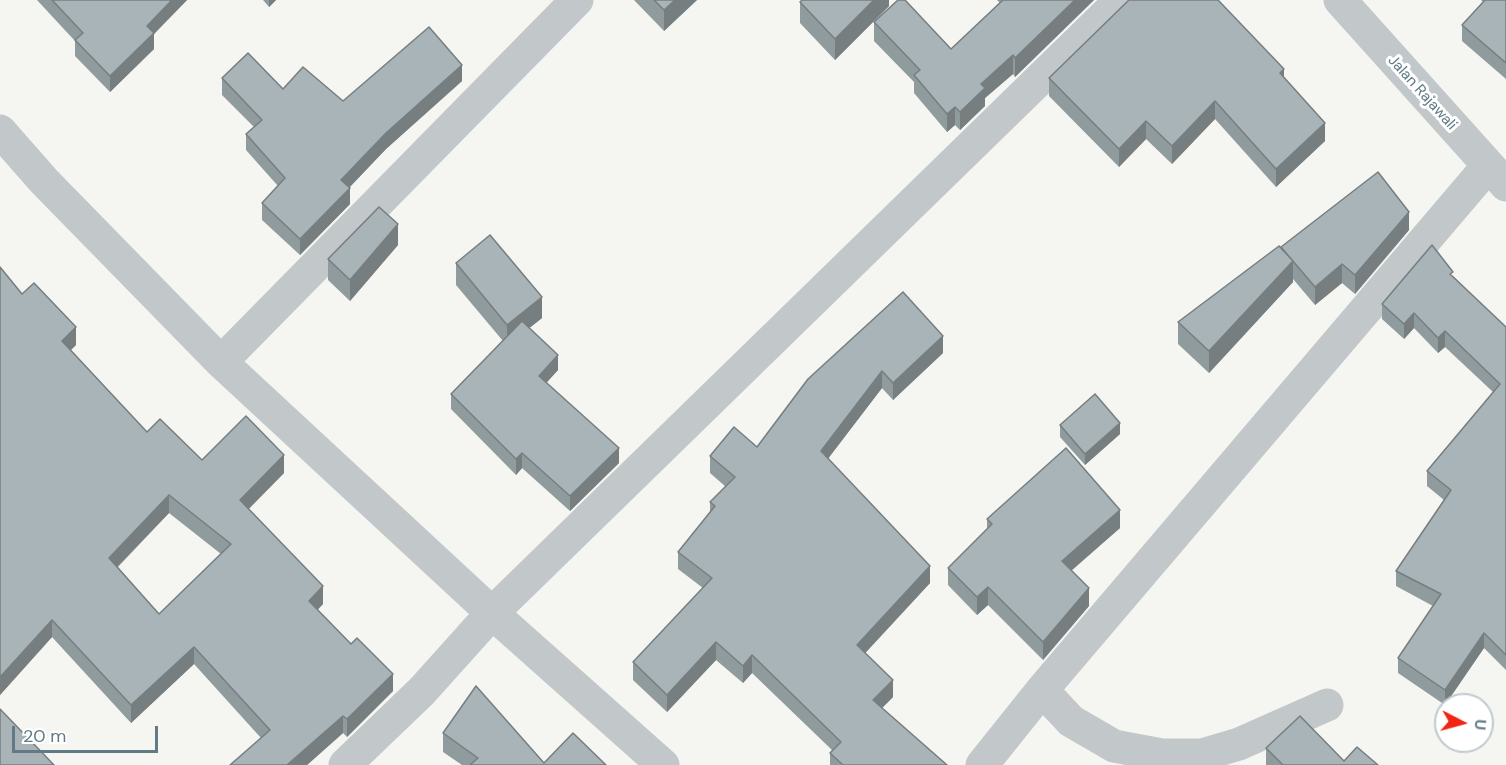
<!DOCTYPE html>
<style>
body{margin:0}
#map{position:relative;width:1506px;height:765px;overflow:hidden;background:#f5f5f1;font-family:"DM Sans",sans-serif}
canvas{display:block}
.north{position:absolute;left:1434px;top:693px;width:60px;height:60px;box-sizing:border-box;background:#fff;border:2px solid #c0cace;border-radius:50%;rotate:96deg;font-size:16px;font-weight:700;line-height:24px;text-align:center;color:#617a85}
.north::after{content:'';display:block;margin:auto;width:21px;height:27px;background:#f22514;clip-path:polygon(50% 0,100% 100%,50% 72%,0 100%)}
.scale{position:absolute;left:12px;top:726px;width:146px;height:27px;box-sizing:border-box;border:3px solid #617a85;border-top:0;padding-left:8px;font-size:18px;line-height:21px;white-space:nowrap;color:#617a85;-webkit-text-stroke:4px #fff;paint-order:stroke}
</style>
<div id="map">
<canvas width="1506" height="765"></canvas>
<div class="north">U</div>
<div class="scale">20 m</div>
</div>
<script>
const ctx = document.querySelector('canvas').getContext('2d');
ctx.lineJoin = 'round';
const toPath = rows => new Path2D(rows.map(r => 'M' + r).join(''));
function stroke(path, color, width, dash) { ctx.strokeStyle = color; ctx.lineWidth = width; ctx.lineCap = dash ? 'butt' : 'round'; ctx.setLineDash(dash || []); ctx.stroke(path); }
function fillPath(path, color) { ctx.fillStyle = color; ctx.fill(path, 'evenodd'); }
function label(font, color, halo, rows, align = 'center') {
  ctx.font = font + ' "DM Sans",sans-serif'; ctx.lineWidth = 6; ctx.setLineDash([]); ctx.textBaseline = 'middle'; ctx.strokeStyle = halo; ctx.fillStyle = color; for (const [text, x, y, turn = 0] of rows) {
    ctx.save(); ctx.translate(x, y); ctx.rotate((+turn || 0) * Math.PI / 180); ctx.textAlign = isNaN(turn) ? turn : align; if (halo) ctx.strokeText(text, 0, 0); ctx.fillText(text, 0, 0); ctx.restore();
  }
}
stroke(toPath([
 [1340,0,1506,185],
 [0,131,44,181,221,362,492,613,663,765],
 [221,362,577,0],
 [1042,690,1071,721,1114,746,1162,755,1202,755,1239,744,1327,705],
 [345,765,422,691,492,613,1121,0],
 [982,765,1042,690,1488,166]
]), '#c2c7ca', 33);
fillPath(toPath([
 [37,0,187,0,154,34,154,49,110,92,75,56,75,41],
 [263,0,276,0,269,7],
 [634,0,697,0,664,31],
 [889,0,889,6,835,60,800,23,800,2],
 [997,0,1094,0,1015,77,1013,74,985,98,985,106,960,130,955,125,947,132,914,93,914,82,874,41,874,22,951,49,1000,3],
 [1481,0,1506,0,1506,79,1462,41,1462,25,1483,2],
 [222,78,343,101,462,81,386,149,350,187,350,204,300,255,262,220,262,203,278,186,246,150,246,134,254,127,222,95],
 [1049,78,1284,78,1325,141,1276,187,1215,119,1172,164,1146,139,1119,167,1049,96],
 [1409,230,1355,294,1342,283,1315,305,1293,279,1293,282,1209,373,1178,344,1178,322,1281,248],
 [398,245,350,301,328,280,328,259],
 [456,263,542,318,529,328,558,370,546,383,619,463,570,511,522,468,516,475,451,409,451,394,503,341,456,285],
 [0,267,22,294,76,345,71,350,147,432,202,460,284,473,248,509,323,604,317,610,393,691,347,737,343,733,307,765,230,765,261,738,194,664,131,723,52,637,0,695],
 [169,513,221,554,159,614,118,567],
 [1453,276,1506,327,1506,670,1484,648,1445,705,1398,673,1398,658,1433,606,1396,586,1396,571,1444,500,1427,486,1427,471,1493,392,1445,347,1438,353,1414,328,1404,339,1382,319,1382,304],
 [943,353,893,400,882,388,828,458,930,583,865,653,893,697,882,708,947,765,830,765,830,753,832,750,752,673,743,683,716,660,667,712,633,680,633,662,703,588,678,569,678,552,710,512,710,502,726,487,710,473,710,456,757,447,808,379],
 [1060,425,1120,434,1085,465,1060,437],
 [987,519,1120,528,1071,570,1089,606,1043,660,988,605,977,615,948,585,948,568,987,529],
 [443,733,544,763,606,765,462,765,443,752],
 [1266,748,1344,761,1378,765,1266,765]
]), '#909b9d');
fillPath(toPath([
 [172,0,187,0,154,34,154,49,110,92,110,76,147,26],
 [269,0,276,0,269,7],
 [675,0,697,0,664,31,664,10],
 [874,0,889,0,889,6,835,60,835,39],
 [1075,0,1094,0,1015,77,1015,58],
 [1013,55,1013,74,985,98,985,106,960,130,960,112,981,84],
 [462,65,462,81,386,149,341,196,341,180,386,133],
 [1284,69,1284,87,1280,73],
 [1215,101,1215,119,1172,164,1172,146],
 [955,107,955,125,947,132,947,114],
 [1146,121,1146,139,1119,167,1119,149],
 [1325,123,1325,141,1276,187,1276,169],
 [350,188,350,204,300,255,300,239],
 [1409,212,1409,230,1355,294,1355,275],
 [398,224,398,245,350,301,350,280],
 [1293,261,1293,282,1209,373,1209,351],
 [1342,264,1342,283,1315,305,1315,287],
 [542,297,542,318,507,346,507,325],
 [1414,313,1414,328,1404,339,1404,324],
 [76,327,76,345,62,358,62,341],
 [1445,331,1445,347,1438,353,1438,338],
 [943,336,943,353,893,400,893,383],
 [558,355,558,370,539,391,539,376],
 [882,371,882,388,821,468,821,451],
 [1120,423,1120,434,1085,465,1085,454],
 [619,448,619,463,570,511,570,496],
 [522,453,522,468,516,475,516,459],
 [284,455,284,473,240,518,240,500],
 [169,495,169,513,109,575,109,558],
 [1120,510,1120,528,1062,579,1062,561],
 [930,566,930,583,857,662,857,645],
 [323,586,323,604,309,619,309,601],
 [988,587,988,605,977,615,977,597],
 [1089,588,1089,606,1043,660,1043,642],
 [52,620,52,637,0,695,0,677],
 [1484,633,1484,648,1445,705,1445,690],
 [716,642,716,660,667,712,667,695],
 [194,647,194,664,131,723,131,705],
 [752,655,752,673,743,683,743,666],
 [393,674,393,691,347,737,347,719],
 [893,680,893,697,873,717,873,700],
 [343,716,343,733,307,765,287,765]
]), '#767e80');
const building = toPath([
 [52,0,172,0,147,26,154,33,110,76,75,40,83,33,52,0],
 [654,0,675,0,664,10,654,0],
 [802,0,874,0,835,39,800,2,802,0],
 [898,0,905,0,951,49,1003,0,1075,0,1015,58,1013,55,981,84,985,88,960,112,955,107,947,114,914,75,920,70,874,22,898,0],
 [1129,0,1218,0,1284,69,1280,73,1325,123,1276,169,1215,101,1172,146,1146,121,1119,149,1049,78,1129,0],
 [1485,0,1506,0,1506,63,1462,25,1485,0],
 [429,27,462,65,386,133,341,180,350,188,300,239,262,203,285,178,246,134,262,120,222,78,248,53,283,89,303,67,343,101,429,27],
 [1378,172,1409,212,1355,275,1342,264,1315,287,1281,247,1378,172],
 [379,207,398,224,350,280,328,259,379,207],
 [490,235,542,297,507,325,456,263,490,235],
 [1432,245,1453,272,1450,274,1506,327,1506,655,1484,633,1445,690,1398,658,1441,594,1396,571,1451,490,1427,471,1500,384,1445,331,1438,338,1414,313,1404,324,1382,304,1432,245],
 [1279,246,1293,261,1209,351,1178,322,1279,246],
 [0,267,22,294,34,283,76,327,62,341,147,432,160,419,202,460,246,416,284,455,240,500,323,586,309,601,351,644,357,638,393,674,347,719,343,716,287,765,230,765,270,730,194,647,131,705,52,620,0,677,0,267],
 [169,495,231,544,159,614,109,558,169,495],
 [903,292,943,336,893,383,882,371,821,451,930,566,857,645,893,680,873,700,947,765,843,765,830,753,841,742,752,655,743,666,716,642,667,695,633,662,712,578,678,552,715,506,710,502,735,477,710,456,734,427,757,447,808,379,903,292],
 [522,321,558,355,539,376,619,448,570,496,522,453,516,459,451,394,522,321],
 [1095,394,1120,423,1085,454,1060,425,1095,394],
 [1066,448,1120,510,1062,561,1089,588,1043,642,988,587,977,597,948,568,992,524,987,519,1066,448],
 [476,686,544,763,573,733,606,765,470,765,478,758,443,733,476,686],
 [0,709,54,765,0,765,0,709],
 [1300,716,1344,761,1357,747,1378,765,1283,765,1266,748,1300,716]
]);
fillPath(building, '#a8b4b7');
stroke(building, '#767e80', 1.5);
label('15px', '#617a85', '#fff', [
 ["Jalan Rajawali",1422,93,48]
]);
</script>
